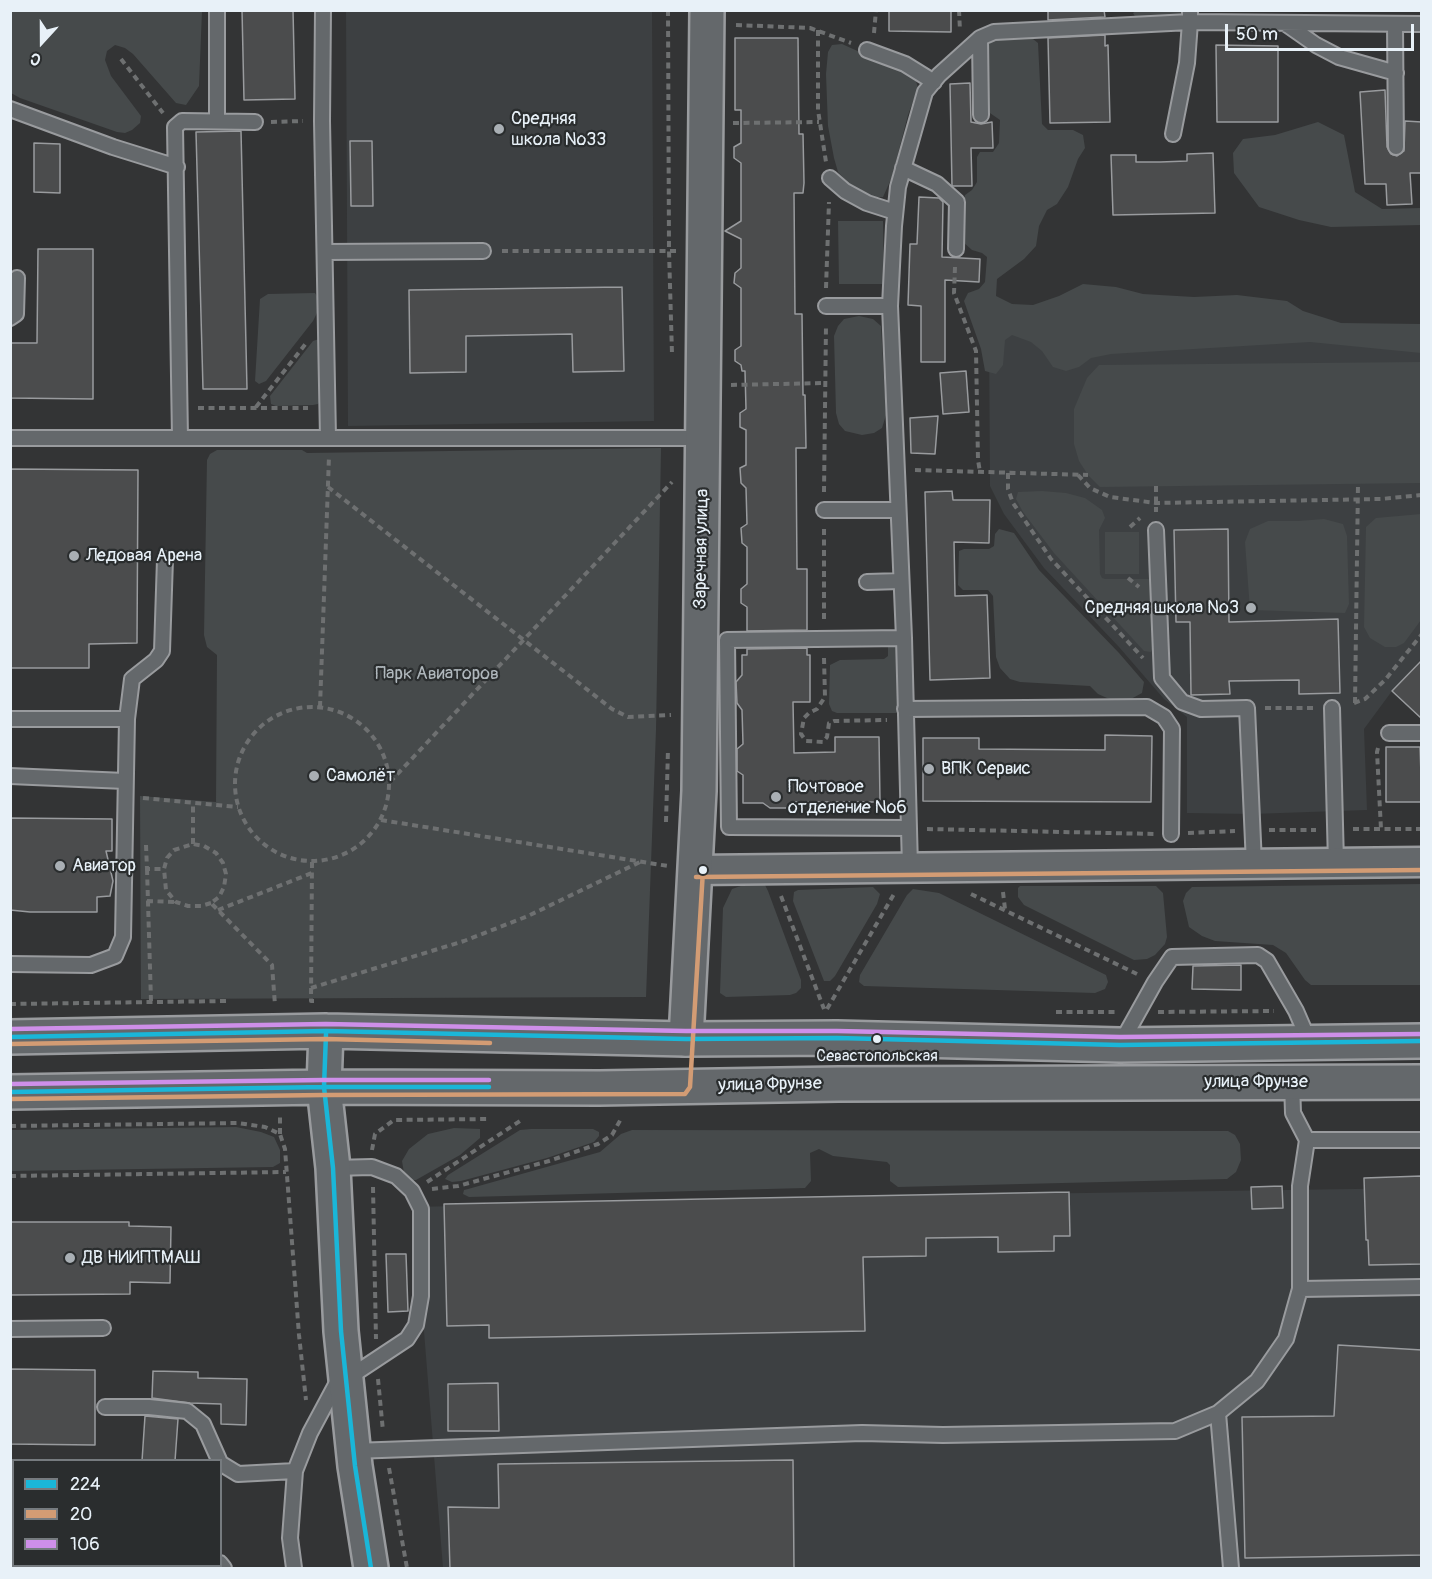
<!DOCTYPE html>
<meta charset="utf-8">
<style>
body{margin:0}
#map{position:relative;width:1432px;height:1579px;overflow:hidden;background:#333435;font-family:Pangolin,sans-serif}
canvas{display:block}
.frame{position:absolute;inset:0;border:12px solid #e8f1f8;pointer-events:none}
.legend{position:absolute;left:12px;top:1459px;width:210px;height:108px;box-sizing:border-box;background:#2a2d2e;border:2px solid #767b7f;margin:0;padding:8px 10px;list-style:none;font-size:18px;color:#e8f1f8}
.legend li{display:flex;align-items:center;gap:12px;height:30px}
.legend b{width:30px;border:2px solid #767b7f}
.north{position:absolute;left:12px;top:12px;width:60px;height:60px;-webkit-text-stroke:4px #2a2d2e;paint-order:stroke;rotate:201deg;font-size:16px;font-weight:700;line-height:24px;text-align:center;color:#e8f1f8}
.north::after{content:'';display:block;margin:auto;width:21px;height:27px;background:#e8f1f8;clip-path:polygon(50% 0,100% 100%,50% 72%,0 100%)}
.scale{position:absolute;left:1225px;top:24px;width:189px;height:27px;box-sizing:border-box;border:3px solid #e8f1f8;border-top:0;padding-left:8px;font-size:18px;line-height:21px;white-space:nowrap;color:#e8f1f8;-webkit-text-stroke:4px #2a2d2e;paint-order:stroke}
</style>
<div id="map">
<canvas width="1432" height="1579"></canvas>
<div class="frame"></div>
<ul class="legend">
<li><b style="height:8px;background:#1ab6d8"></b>224</li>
<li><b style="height:8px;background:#d39c74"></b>20</li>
<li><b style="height:8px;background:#ce8fe9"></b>106</li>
</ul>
<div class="north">С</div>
<div class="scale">50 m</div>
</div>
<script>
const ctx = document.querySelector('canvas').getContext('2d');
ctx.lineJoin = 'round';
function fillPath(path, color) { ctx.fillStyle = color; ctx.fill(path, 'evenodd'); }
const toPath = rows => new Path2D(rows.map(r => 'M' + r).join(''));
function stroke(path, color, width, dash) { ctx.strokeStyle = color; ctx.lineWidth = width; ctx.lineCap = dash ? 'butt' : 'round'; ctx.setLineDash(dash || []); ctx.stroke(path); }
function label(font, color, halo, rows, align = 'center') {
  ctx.font = font + ' Pangolin,sans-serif'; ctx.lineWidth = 4.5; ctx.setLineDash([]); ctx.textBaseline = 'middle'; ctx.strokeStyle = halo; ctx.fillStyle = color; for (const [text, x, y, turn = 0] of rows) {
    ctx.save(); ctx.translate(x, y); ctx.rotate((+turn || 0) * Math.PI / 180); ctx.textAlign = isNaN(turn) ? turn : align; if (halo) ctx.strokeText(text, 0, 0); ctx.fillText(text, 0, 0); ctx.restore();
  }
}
fillPath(toPath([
 [346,11,652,11,654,421,348,426],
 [1421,330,1421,659,1392,691,1364,729,1367,810,1252,814,1187,813,1187,717,1164,699,1119,647,1044,568,1004,514,990,486,989,331],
 [1421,1188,1421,1568,443,1568,414,1207,883,1196]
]), '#3d4042');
fillPath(toPath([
 [11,10,202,11,199,86,186,105,176,103,133,54,125,48,115,45,107,51,105,60,111,76,141,116,140,123,132,130,125,133,117,132,20,98,11,93],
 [1137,10,1186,11,1186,14,1182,16,1137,20,1133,13],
 [1033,39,1038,43,1042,124,1048,130,1073,130,1083,135,1085,148,1078,159,1068,187,1057,204,1047,210,1039,226,1036,246,1024,259,997,279,996,296,1012,304,1033,305,1059,296,1083,284,1116,287,1143,294,1194,297,1237,295,1287,301,1303,311,1341,323,1421,324,1421,353,1310,342,1111,354,1091,358,1079,367,1066,371,1053,367,1042,351,1031,342,1012,335,1005,340,1003,365,996,374,985,371,981,349,964,301,968,293,979,289,985,282,987,257,982,253,972,250,963,242,963,204,965,195,972,190,977,182,977,157,980,152,993,152,999,143,1000,120,987,111,987,47,991,42,997,40],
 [842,44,902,71,916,81,918,88,908,115,892,177,883,197,872,197,848,183,838,172,834,158,828,126,826,74,828,52,832,45],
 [1318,122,1344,135,1355,192,1382,209,1420,208,1421,204,1421,225,1331,227,1299,220,1259,207,1234,173,1233,153,1243,139,1275,135],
 [838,221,883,221,884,284,839,284],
 [315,293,318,298,317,313,313,321,266,381,259,384,255,381,260,299,268,294],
 [859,316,873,319,881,326,886,415,882,428,874,433,862,435,845,431,839,424,836,413,834,336,838,326,844,319],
 [319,339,321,346,321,400,318,404,313,405,276,406,271,404,270,396,313,341],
 [1421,362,1421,483,1100,487,1088,475,1079,461,1074,444,1074,409,1087,378,1099,365],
 [661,448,656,730,646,997,141,999,140,796,216,802,217,655,207,647,204,635,207,460,210,454,217,450,302,450,307,453],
 [1042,491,1066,493,1085,498,1102,510,1105,518,1099,530,1100,574,1102,578,1105,579,1150,579,1154,584,1153,648,1151,652,1144,651,1054,553,1023,512,1016,499,1018,492],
 [1421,514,1421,620,1404,643,1396,647,1385,647,1370,638,1364,627,1366,527,1376,518],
 [1324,519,1343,524,1347,536,1349,604,1345,613,1250,610,1245,542,1250,529,1268,521,1298,521],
 [999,529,1014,533,1039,570,1119,653,1144,682,1142,693,1129,700,1116,702,1098,694,1090,686,1020,682,1010,679,1000,668,996,657,993,596,988,590,963,590,958,585,959,551,964,549,989,549,994,546,995,534],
 [1105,532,1139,532,1139,574,1105,574],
 [898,642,902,709,899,713,837,713,832,711,829,704,830,665,840,660,884,659,888,656,888,646,890,643],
 [752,882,760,882,765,885,768,891,801,980,801,988,796,993,790,995,726,997,720,993,723,908,732,889],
 [1421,884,1421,985,1311,985,1305,980,1286,953,1273,945,1215,941,1202,936,1189,927,1183,901,1186,893,1192,887],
 [1020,886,1156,886,1163,893,1167,937,1165,944,1155,955,1147,959,1134,960,1024,905,1018,897,1018,888],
 [873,887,880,894,877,904,835,976,830,981,824,981,793,901,794,892,798,890],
 [913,889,939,893,1106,975,1108,982,1105,989,1095,993,864,986,859,982,860,975,907,895],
 [236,1127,261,1132,274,1137,280,1150,280,1163,273,1167,11,1171,11,1130],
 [454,1128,480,1129,480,1138,460,1155,416,1180,410,1180,404,1173,402,1161,409,1149,428,1134],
 [531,1129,593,1129,599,1132,599,1136,594,1142,547,1158,461,1181,452,1182,445,1179,448,1175,520,1130],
 [632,1130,1228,1131,1235,1135,1240,1144,1241,1160,1236,1172,1227,1179,898,1187,890,1181,890,1165,887,1162,833,1156,819,1149,810,1153,811,1181,805,1188,469,1197,463,1194,464,1190,468,1189,600,1152,621,1134]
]), '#464a4b');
const building = toPath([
 [242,10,293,10,295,99,244,100,242,10],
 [889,10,951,10,951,32,889,31,889,10],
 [1048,10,1104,10,1105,17,1048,20,1048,10],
 [1105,35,1105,46,1108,45,1110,122,1050,123,1048,38,1105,35],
 [735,38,798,38,799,134,803,134,804,183,803,193,794,193,795,314,802,314,803,395,805,395,806,448,796,448,797,569,807,569,807,630,747,631,747,607,741,603,741,589,747,584,747,547,742,543,741,528,747,524,746,488,741,483,740,468,746,465,746,430,740,427,740,413,746,409,745,371,742,371,741,365,735,361,735,350,741,346,741,288,734,283,735,273,741,268,741,239,725,231,741,221,741,163,734,158,734,147,741,143,741,110,735,110,735,38],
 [1216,45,1278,46,1278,122,1217,122,1216,45],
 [970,83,971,122,981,124,992,122,993,148,971,148,972,186,952,186,950,84,970,83],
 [1385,90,1387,147,1391,154,1397,156,1404,151,1405,121,1422,122,1422,173,1410,173,1412,204,1387,205,1386,184,1365,184,1360,92,1385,90],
 [241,131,247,389,203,389,196,132,241,131],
 [350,141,372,141,373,206,351,206,350,141],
 [34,143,60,144,60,193,34,192,34,143],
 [1213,153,1215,213,1113,215,1111,155,1136,155,1136,162,1160,162,1187,161,1187,154,1213,153],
 [919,197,939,198,943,202,942,257,980,259,979,282,945,280,945,362,921,362,921,306,908,305,910,244,917,244,919,197],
 [38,249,93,249,93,399,10,398,10,343,37,343,38,249],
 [622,287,624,371,573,372,572,334,466,336,466,372,410,373,409,290,622,287],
 [966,371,969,412,943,414,940,373,966,371],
 [938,416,935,454,911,453,910,418,938,416],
 [10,469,138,470,137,643,89,644,89,668,10,668,10,469],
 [952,491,953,500,990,500,989,543,954,542,955,596,987,595,990,678,930,680,925,492,952,491],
 [1228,529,1229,622,1338,619,1340,693,1299,694,1299,680,1229,681,1230,694,1191,695,1190,622,1176,622,1174,530,1228,529],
 [807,648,807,655,810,655,810,702,793,702,794,753,835,752,835,737,879,737,880,802,792,802,786,808,770,808,763,803,743,803,743,775,737,771,737,749,743,744,742,710,737,703,736,682,742,675,742,655,747,655,747,649,807,648],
 [1422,660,1422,719,1392,691,1422,660],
 [1105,735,1152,736,1151,802,923,801,923,738,979,738,979,749,1105,750,1105,735],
 [1386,747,1420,747,1422,802,1386,802,1386,747],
 [10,818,112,819,112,851,106,851,113,881,110,896,97,897,97,912,30,912,10,910,10,818],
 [1241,965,1241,990,1192,989,1193,966,1241,965],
 [1422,1176,1422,1264,1369,1265,1368,1240,1366,1240,1364,1178,1422,1176],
 [1282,1186,1283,1208,1252,1209,1251,1187,1282,1186],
 [1069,1192,1070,1236,1054,1236,1054,1251,998,1252,998,1237,926,1238,926,1256,863,1257,865,1331,489,1338,489,1325,447,1326,444,1204,1069,1192],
 [10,1222,129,1222,129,1226,171,1227,170,1283,130,1282,130,1294,10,1295,10,1222],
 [386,1254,406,1254,408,1311,388,1312,386,1254],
 [1338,1345,1422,1350,1422,1555,1245,1558,1242,1417,1334,1416,1338,1345],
 [10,1369,95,1370,95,1445,10,1444,10,1369],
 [153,1371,198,1372,198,1378,247,1379,246,1425,221,1424,221,1404,190,1403,152,1398,153,1371],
 [498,1383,499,1431,448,1431,448,1384,498,1383],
 [145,1416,178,1419,175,1461,142,1461,145,1416],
 [793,1460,794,1569,450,1569,448,1507,499,1508,498,1464,793,1460]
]);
fillPath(building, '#4b4c4d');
stroke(building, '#999b9e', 1.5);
const service = toPath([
 [323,10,322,121,328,438],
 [1286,24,1316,45,1339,57,1396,73],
 [1395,25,1396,147],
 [980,38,981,115],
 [867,50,905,64,934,82],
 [10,109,113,147,177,167],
 [217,120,217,10],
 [1173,134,1187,63,1190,22,1422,24],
 [903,168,937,184,957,202,956,249],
 [830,178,845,191,867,203,895,212],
 [325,252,483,251],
 [826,306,890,306],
 [10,318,16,314,17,278],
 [10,438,704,438],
 [180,438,175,127,182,121,255,122],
 [824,510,898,510],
 [1156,530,1162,678,1182,702,1201,709,1247,708,1254,864],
 [867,582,901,581],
 [904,638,727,640,729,827,908,828],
 [1332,708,1336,863],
 [905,709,1147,707,1164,717,1172,729,1171,834],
 [10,719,127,719],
 [1389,733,1422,733],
 [10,776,125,781],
 [910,867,904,638,890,306,894,226,898,187,925,92,939,75,980,38,994,32,1190,22,1190,10],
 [10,964,91,965,115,956,123,937,127,719,132,679,156,660,162,651,165,559],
 [1121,1043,1155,982,1172,957,1258,955,1267,961,1296,1011,1309,1041],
 [1307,1140,1422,1140],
 [333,1168,372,1167,396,1176,412,1191,421,1209,421,1296,416,1325,407,1339,348,1378],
 [1300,1289,1422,1287],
 [10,1329,103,1328],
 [105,1407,149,1407,187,1411,203,1424,219,1460],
 [1218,1413,1231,1568],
 [353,1451,862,1433,943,1435,1175,1431,1218,1413,1257,1381,1286,1339,1300,1289,1300,1186,1307,1140,1293,1113,1292,1082],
 [220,1463,238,1474,295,1471],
 [220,1563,224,1568],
 [294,1568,290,1538,295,1471,310,1433,340,1377]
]);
const minor = toPath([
 [696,870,1422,862]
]);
const tertiary = toPath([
 [686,1039,699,791,707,10]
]);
const primary = toPath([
 [326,1031,324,1087,333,1168,341,1331,355,1466,371,1568],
 [10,1037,326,1031,686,1039,837,1038,1120,1045,1422,1041],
 [10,1092,324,1087,599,1088,839,1084,1422,1082]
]);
stroke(service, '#999b9e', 18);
stroke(minor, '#999b9e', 33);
stroke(tertiary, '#999b9e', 38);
stroke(primary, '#999b9e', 38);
stroke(toPath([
 [668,10,669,251,672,354],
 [959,10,960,31],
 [736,25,810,28,851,43],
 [818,30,818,110,826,162],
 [874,33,876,10],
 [121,59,163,113],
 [271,122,303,121],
 [733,123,819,122],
 [502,251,677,251],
 [955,267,954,293,976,351,978,460,980,472],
 [826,288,829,202],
 [731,385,825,383],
 [256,407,307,342],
 [198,408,308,408],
 [915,470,1088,475],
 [1008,473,1008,489,1013,503,1051,559,1143,658],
 [1078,475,1090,488,1110,497,1156,503,1381,499,1422,495],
 [1156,486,1156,512],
 [328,487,612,709,628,717,671,715],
 [824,492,826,325],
 [1130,527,1140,518],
 [824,529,824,621],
 [1128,578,1139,587],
 [824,658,825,697,817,709,809,713,804,718,801,734,806,741,823,742,827,737,829,723,834,721,887,720],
 [1354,703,1365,699,1385,680,1422,634],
 [1355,703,1358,484],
 '235 784a77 77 0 1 1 154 0a77 77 0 1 1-154 0Z',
 [320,707,329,456],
 [1265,708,1315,708],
 [1378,748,1377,752,1381,829],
 [390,782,672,482],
 [143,798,238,807],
 [381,820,668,866],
 [666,822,668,749],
 [927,829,1154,834],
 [1353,829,1422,829],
 [1269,830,1316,830],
 [1188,833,1235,831],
 [193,844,193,803],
 [146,845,147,869,164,869],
 [312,862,311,1001,314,1001],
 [147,869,151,1001],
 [1003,892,1005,909],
 [971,894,1137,974],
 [781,896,824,1009],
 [147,901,175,902],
 [211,903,201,906,188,906,176,902,166,890,164,869,167,858,174,850,193,844,204,846,216,853,223,863,226,874,224,887,219,897,211,903,272,965,275,1005],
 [218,910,312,873],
 [311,988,464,941,528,916,642,861],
 [10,1004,227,1001],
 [827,1009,894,894],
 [1056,1012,1118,1012],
 [1158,1012,1274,1011],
 [10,1126,238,1123,265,1127,280,1134,285,1149,299,1335,306,1400],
 [280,1134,280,1117],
 [372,1150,375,1134,394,1120,488,1119],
 [10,1176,286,1172],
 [427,1182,523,1119],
 [373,1187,376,1339],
 [432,1189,458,1186,549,1161,598,1144,612,1135,622,1117],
 [378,1379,383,1431],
 [389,1468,407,1568]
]), '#6e7071', 4, [6, 4.5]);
stroke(service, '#64686b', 14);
stroke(minor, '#64686b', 28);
stroke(tertiary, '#64686b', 33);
stroke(primary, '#64686b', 33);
stroke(toPath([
 [326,1034,324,1087,333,1168,341,1331,355,1466,371,1568],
 [10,1037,326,1031,686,1039,837,1038,1120,1045,1422,1041],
 [10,1092,324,1087,489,1087]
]), '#1ab6d8', 4.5);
stroke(toPath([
 [696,877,1422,870],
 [10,1044,326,1039,490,1043],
 [10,1099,324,1095,685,1094,690,1087,703,870]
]), '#d39c74', 4.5);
stroke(toPath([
 [10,1029,326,1024,686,1031,837,1031,1120,1037,1422,1034],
 [10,1084,324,1080,489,1080]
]), '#ce8fe9', 4.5);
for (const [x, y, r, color] of [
 [499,129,6,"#a9afb4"],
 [74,556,6,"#a9afb4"],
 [1251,608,6,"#a9afb4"],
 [929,769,6,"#a9afb4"],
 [314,776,6,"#a9afb4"],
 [776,797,6,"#a9afb4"],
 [60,866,6,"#a9afb4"],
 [703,870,5,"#e8f1f8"],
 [877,1039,5,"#e8f1f8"],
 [70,1258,6,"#a9afb4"]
]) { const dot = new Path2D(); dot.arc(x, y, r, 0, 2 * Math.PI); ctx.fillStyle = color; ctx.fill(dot); stroke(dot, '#2a2d2e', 2); }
label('16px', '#e8f1f8', '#2a2d2e', [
 ["Севастопольская",877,1057]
]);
label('18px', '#e8f1f8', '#2a2d2e', [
 ["Средняя",511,119],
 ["школа №33",511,140],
 ["Ледовая Арена",86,556],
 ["Средняя школа №3",1239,608,"right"],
 ["ВПК Сервис",941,769],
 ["Самолёт",326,776],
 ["Почтовое",788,787],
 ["отделение №6",788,808],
 ["Авиатор",72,866],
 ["ДВ НИИПТМАШ",82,1258]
], 'left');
label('18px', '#e8f1f8', '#2a2d2e', [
 ["Заречная улица",702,549,-89],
 ["улица Фрунзе",1256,1082],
 ["улица Фрунзе",770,1085,-1]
]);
label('18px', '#b0b8bd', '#2a2d2e', [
 ["Парк Авиаторов",437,674]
]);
</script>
